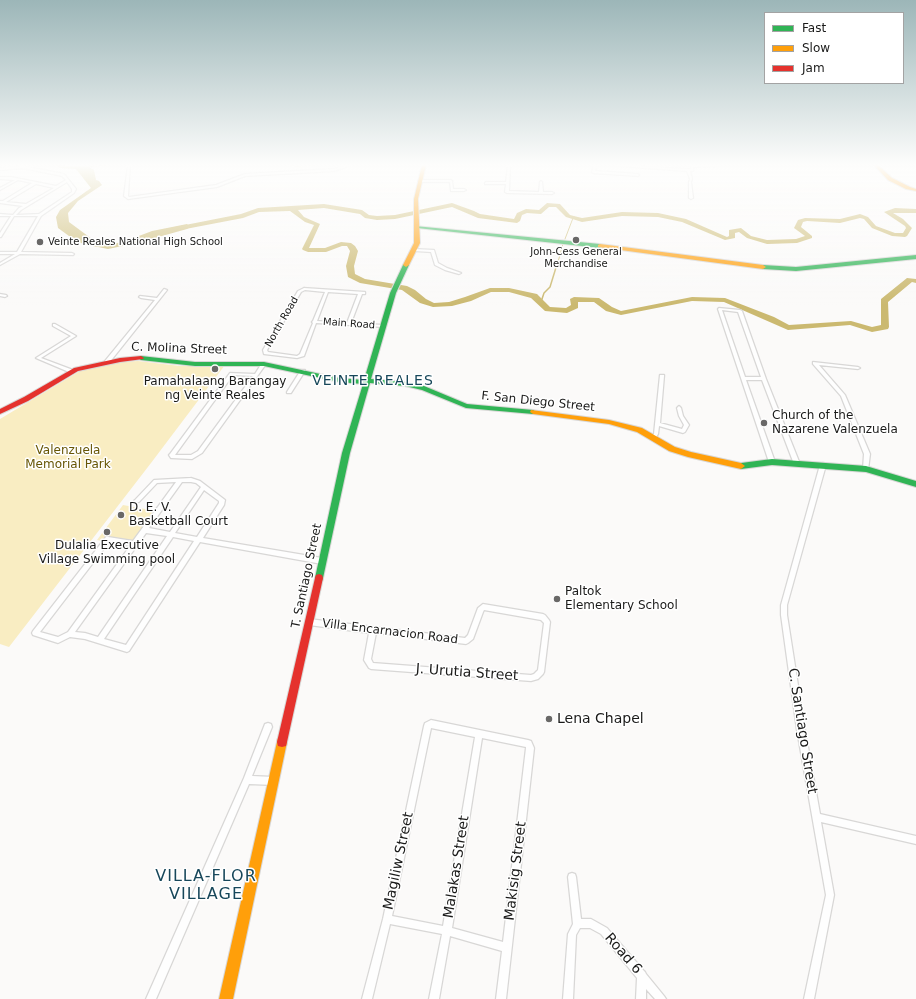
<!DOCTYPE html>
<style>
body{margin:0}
#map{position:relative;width:916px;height:999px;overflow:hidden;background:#fbfaf9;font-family:"DejaVu Sans",sans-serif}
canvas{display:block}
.legend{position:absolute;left:764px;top:12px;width:140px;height:72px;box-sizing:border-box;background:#fff;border:1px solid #a3a3a3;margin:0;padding:5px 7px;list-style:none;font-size:12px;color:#1a1a19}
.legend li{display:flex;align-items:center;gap:8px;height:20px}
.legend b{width:20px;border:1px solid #a3a3a3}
</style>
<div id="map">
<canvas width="916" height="999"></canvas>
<ul class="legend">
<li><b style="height:5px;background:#30b455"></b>Fast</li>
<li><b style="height:5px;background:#ff9f0a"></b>Slow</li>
<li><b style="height:5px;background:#e5322d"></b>Jam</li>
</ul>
</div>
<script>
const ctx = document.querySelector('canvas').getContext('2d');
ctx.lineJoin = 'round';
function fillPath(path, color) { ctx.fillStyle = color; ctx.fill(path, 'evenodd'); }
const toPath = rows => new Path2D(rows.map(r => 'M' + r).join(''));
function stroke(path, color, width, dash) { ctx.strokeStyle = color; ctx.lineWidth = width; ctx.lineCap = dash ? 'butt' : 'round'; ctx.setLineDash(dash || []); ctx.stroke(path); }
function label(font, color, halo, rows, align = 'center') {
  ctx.font = font + ' "DejaVu Sans",sans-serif'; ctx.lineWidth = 3; ctx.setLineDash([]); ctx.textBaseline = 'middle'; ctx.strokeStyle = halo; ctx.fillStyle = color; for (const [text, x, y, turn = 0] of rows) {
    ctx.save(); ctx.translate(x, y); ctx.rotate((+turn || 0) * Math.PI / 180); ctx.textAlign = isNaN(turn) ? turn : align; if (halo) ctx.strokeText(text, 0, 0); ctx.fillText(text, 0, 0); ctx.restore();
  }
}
fillPath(toPath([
 [138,361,180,366,225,365,151,463,9,647,0,644,0,419,80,371,122,362],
 [123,505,156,511,131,547,97,540]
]), '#f9edc2');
fillPath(toPath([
 [54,165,87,166,94,170,96,180,99,181,102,185,78,201,68,213,69,222,92,239,103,243,111,244,123,242,152,231,187,224,190,227,187,229,137,243,108,249,83,244,69,236,58,228,56,217,60,210,91,188,76,169,61,168]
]), '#cbb970');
stroke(toPath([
 [289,165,301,167],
 [308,166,316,165],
 [88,167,108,165],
 [565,239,573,218],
 [558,262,563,244]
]), '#cbb970', 1);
stroke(toPath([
 [541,302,544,293,550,287,558,261]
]), '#cbb970', 1.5);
fillPath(toPath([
 [452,203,474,211,480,214,514,219,517,213,526,209,539,210,547,203,560,204,570,215,582,218,622,212,658,213,686,219,727,237,729,236,729,230,741,228,751,236,767,240,796,239,805,236,794,228,798,220,805,218,840,219,860,214,868,217,876,226,895,233,903,233,906,228,905,226,884,212,895,208,916,209,916,213,893,213,903,219,912,228,907,236,905,237,892,236,872,228,864,219,860,218,840,223,807,221,803,222,801,227,812,236,812,238,797,243,767,244,747,238,739,232,735,233,735,238,725,240,682,222,658,217,622,216,582,222,566,217,556,207,549,207,541,214,527,213,522,215,520,221,517,223,478,218,452,207,395,219,377,220,365,218,360,214,324,208,298,210,304,217,320,224,309,248,325,248,341,242,351,243,355,246,358,251,354,266,355,274,365,279,407,286,415,290,426,299,434,303,449,302,465,297,490,288,509,288,537,294,550,307,566,308,571,305,570,299,574,297,599,298,612,307,621,311,692,297,725,298,774,317,789,325,851,321,872,327,881,325,881,299,907,278,916,279,916,283,912,282,888,302,889,327,888,329,872,332,850,325,788,330,724,302,692,301,621,315,606,311,594,302,578,302,578,308,567,313,545,311,531,298,509,292,491,292,471,301,452,306,433,307,420,303,402,290,360,283,348,277,346,266,350,251,347,246,342,246,326,252,308,252,303,250,302,249,314,225,305,222,290,211,259,212,243,218,175,231,172,229,175,227,241,214,258,208,324,204,362,210,369,215,377,216,395,215,452,203]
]), '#cbb970');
const street = toPath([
 [128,165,130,165,128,196,129,197,216,185,245,174,334,169,348,165,351,165,334,171,245,176,217,187,128,199,124,196,128,165],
 [508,165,510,165,509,191,539,192,540,182,541,181,542,182,543,192,552,192,554,193,552,194,507,193,505,192,506,184,485,184,485,183,486,182,506,182,508,165],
 [594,165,596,165,595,171,638,174,639,175,638,176,593,173,592,172,594,165],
 [619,165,685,169,691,169,691,165,717,165,716,166,693,167,693,171,690,171,692,179,691,182,693,198,691,199,689,198,689,182,690,179,687,171,620,166,619,165],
 [23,166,64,174,76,189,74,193,41,216,21,252,72,253,74,254,73,255,20,254,0,265,0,263,15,254,0,254,0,252,17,252,38,216,14,216,1,237,0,237,0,233,11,216,0,216,0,214,13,215,19,208,23,206,0,203,0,201,3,201,32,183,18,180,0,190,0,188,15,180,0,179,0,177,11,177,56,186,66,180,62,176,23,168,0,170,0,168,23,166],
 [67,182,72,189,72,192,39,214,16,215,21,210,67,182],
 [36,184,54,188,26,204,6,202,36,184],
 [421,180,451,180,452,181,453,189,464,189,466,190,464,191,451,191,450,182,420,182,420,180,421,180],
 [414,249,434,250,438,263,447,268,461,273,459,274,445,270,435,265,431,252,415,251,414,251,414,249],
 [304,288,365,292,365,294,362,294,351,323,383,325,385,326,383,327,316,323,304,356,297,358,264,354,263,350,298,291,304,288],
 [305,290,325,292,313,321,312,322,313,323,300,354,297,356,268,352,267,350,301,292,305,290],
 [328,292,358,294,347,323,317,321,328,292],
 [164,289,167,290,109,363,105,363,105,361,155,300,141,298,139,297,140,296,157,298,164,289],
 [0,294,6,295,7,296,5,297,0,296,0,294],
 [719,308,740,310,742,311,766,379,800,464,799,465,795,465,794,464,762,380,746,380,775,462,772,464,769,462,718,309,719,308],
 [722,310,738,312,761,377,745,377,722,310],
 [53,324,55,324,76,336,41,358,73,370,73,372,69,372,36,358,71,336,53,326,53,324],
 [813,362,858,367,860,368,858,369,819,365,845,395,870,454,868,470,864,470,863,469,864,454,841,396,813,364,813,362],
 [262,363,264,363,266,364,202,453,192,459,171,458,169,455,170,454,230,373,255,374,262,363],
 [233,375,253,376,198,451,191,455,175,455,233,375],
 [301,370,305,370,305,371,291,393,287,393,287,392,301,370],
 [660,375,664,375,664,376,660,423,682,429,684,425,679,416,677,408,679,406,681,408,683,416,689,425,685,432,683,433,659,426,658,434,655,439,653,440,650,438,654,434,660,375],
 [823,463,826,465,787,605,787,615,805,730,820,814,916,836,916,844,821,822,834,895,814,999,804,999,826,895,797,730,781,615,781,605,820,465,823,463],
 [191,478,200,481,225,500,224,505,203,538,322,558,324,559,325,561,324,563,322,564,200,542,129,651,127,652,85,639,70,637,58,643,33,635,32,633,33,631,106,537,108,537,133,541,176,482,157,483,139,502,135,502,134,501,135,500,154,480,191,478],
 [182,482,191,482,196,483,201,487,170,532,149,528,182,482],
 [204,490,219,501,219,503,197,537,175,533,204,490],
 [146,533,167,536,98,637,85,633,75,632,146,533],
 [173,537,194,541,126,645,104,639,173,537],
 [109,542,130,546,68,632,58,637,40,632,109,542],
 [483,604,543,614,545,615,549,620,550,622,544,672,543,674,538,679,531,681,371,669,369,668,364,660,369,633,309,625,307,624,306,622,307,620,309,619,465,638,468,635,478,608,483,604],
 [484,610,541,620,544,623,538,670,534,674,531,675,373,663,371,659,376,633,466,644,468,643,473,639,483,612,484,610],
 [431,720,528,740,531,741,534,748,506,999,496,999,502,951,450,936,439,999,429,999,442,934,390,924,372,999,362,999,383,919,424,726,425,723,431,720],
 [431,728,475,737,443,926,392,916,431,728],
 [482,738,526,747,526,748,503,942,452,928,482,738],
 [268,723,271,724,272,727,252,776,274,777,277,778,278,781,277,784,274,785,249,784,156,999,146,999,244,778,265,724,268,723],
 [572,873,575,874,576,877,581,919,591,919,607,928,644,971,645,972,646,974,664,996,666,999,655,999,646,989,646,999,636,999,637,978,601,934,590,928,580,928,576,935,573,999,563,999,568,934,573,924,568,877,569,874,572,873]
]);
const fast = toPath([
 [415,226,600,244,603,246,600,248,417,228,415,228,415,226],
 [916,255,916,259,796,271,763,269,760,267,763,265,796,267,916,255],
 [406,263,409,265,396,293,371,379,405,382,424,386,467,404,533,410,536,412,533,414,466,408,422,390,405,386,370,383,350,453,323,578,322,581,319,582,316,581,315,578,342,453,363,384,339,382,264,366,195,366,141,360,138,358,141,356,195,362,264,362,339,378,364,380,390,293,403,265,406,263],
 [772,459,866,466,916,481,916,487,866,472,772,465,741,469,737,466,741,463,772,459]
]);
const slow = toPath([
 [422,165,426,165,418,199,420,243,409,265,406,267,403,265,414,243,414,199,422,165],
 [874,165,878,165,892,178,910,187,916,189,916,191,906,189,888,180,874,165],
 [600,244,763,265,766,267,763,269,598,247,598,245,600,244],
 [531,410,609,420,642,428,675,447,691,452,741,463,745,466,741,469,688,457,669,451,637,432,609,424,533,414,530,412,531,410],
 [282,737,286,738,287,742,233,999,219,999,277,742,278,738,282,737]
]);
const jam = toPath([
 [141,356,144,358,143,359,120,362,78,371,28,401,0,414,0,409,24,397,74,368,120,358,141,356],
 [319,574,322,575,323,578,287,742,286,746,282,747,278,746,277,742,315,578,316,575,319,574]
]);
stroke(street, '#d8d7d6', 2.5);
stroke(fast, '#d8d7d6', 2);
stroke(slow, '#d8d7d6', 2);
stroke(jam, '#d8d7d6', 2);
fillPath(street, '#fefefe');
fillPath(fast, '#30b455');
fillPath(slow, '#ff9f0a');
fillPath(jam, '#e5322d');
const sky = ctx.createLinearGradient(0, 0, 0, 305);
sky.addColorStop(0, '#9cb6b8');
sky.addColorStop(0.54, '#fdfdfc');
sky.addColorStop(1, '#fdfdfc00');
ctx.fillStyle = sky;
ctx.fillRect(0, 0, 916, 305);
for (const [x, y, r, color] of [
 [576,240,4,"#696867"],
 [40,242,4,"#696867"],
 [215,369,4,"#696867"],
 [764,423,4,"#696867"],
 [121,515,4,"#696867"],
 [107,532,4,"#696867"],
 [557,599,4,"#696867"],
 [549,719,4,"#696867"]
]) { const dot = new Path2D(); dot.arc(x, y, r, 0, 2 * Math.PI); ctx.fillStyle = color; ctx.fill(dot); stroke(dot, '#fff', 1.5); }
label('10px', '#1a1a19', '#fff', [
 ["Veinte Reales National High School",48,242],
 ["John-Cess General",576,252,"center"],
 ["Merchandise",576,264,"center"]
], 'left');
label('10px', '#1a1a19', '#fff', [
 ["North Road",282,322,-60],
 ["Main Road",349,324,4]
]);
label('12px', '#1a1a19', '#fff', [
 ["C. Molina Street",179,349,2],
 ["F. San Diego Street",538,402,6],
 ["T. Santiago Street",307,576,-78],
 ["Villa Encarnacion Road",390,632,7]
]);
label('12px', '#1a1a19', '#fff', [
 ["Pamahalaang Barangay",215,382,"center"],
 ["ng Veinte Reales",215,396,"center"],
 ["Church of the",772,416],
 ["Nazarene Valenzuela",772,430],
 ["D. E. V.",129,508],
 ["Basketball Court",129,522],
 ["Dulalia Executive",107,546,"center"],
 ["Village Swimming pool",107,560,"center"],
 ["Paltok",565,592],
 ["Elementary School",565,606]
], 'left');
label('12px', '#675605', '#fff', [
 ["Valenzuela",68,451],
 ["Memorial Park",68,465]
]);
ctx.letterSpacing = '1px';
label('14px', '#17475a', '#fff', [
 ["VEINTE REALES",373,381]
]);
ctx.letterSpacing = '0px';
label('14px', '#1a1a19', '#fff', [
 ["J. Urutia Street",467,673,4],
 ["C. Santiago Street",802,731,81],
 ["Magiliw Street",399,861,-78],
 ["Malakas Street",457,867,-81],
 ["Makisig Street",516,871,-83],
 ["Road 6",623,954,49]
]);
label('14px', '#1a1a19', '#fff', [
 ["Lena Chapel",557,719]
], 'left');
ctx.letterSpacing = '1px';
label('16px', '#17475a', '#fff', [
 ["VILLA-FLOR",206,877],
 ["VILLAGE",206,895]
]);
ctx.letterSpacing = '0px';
</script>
